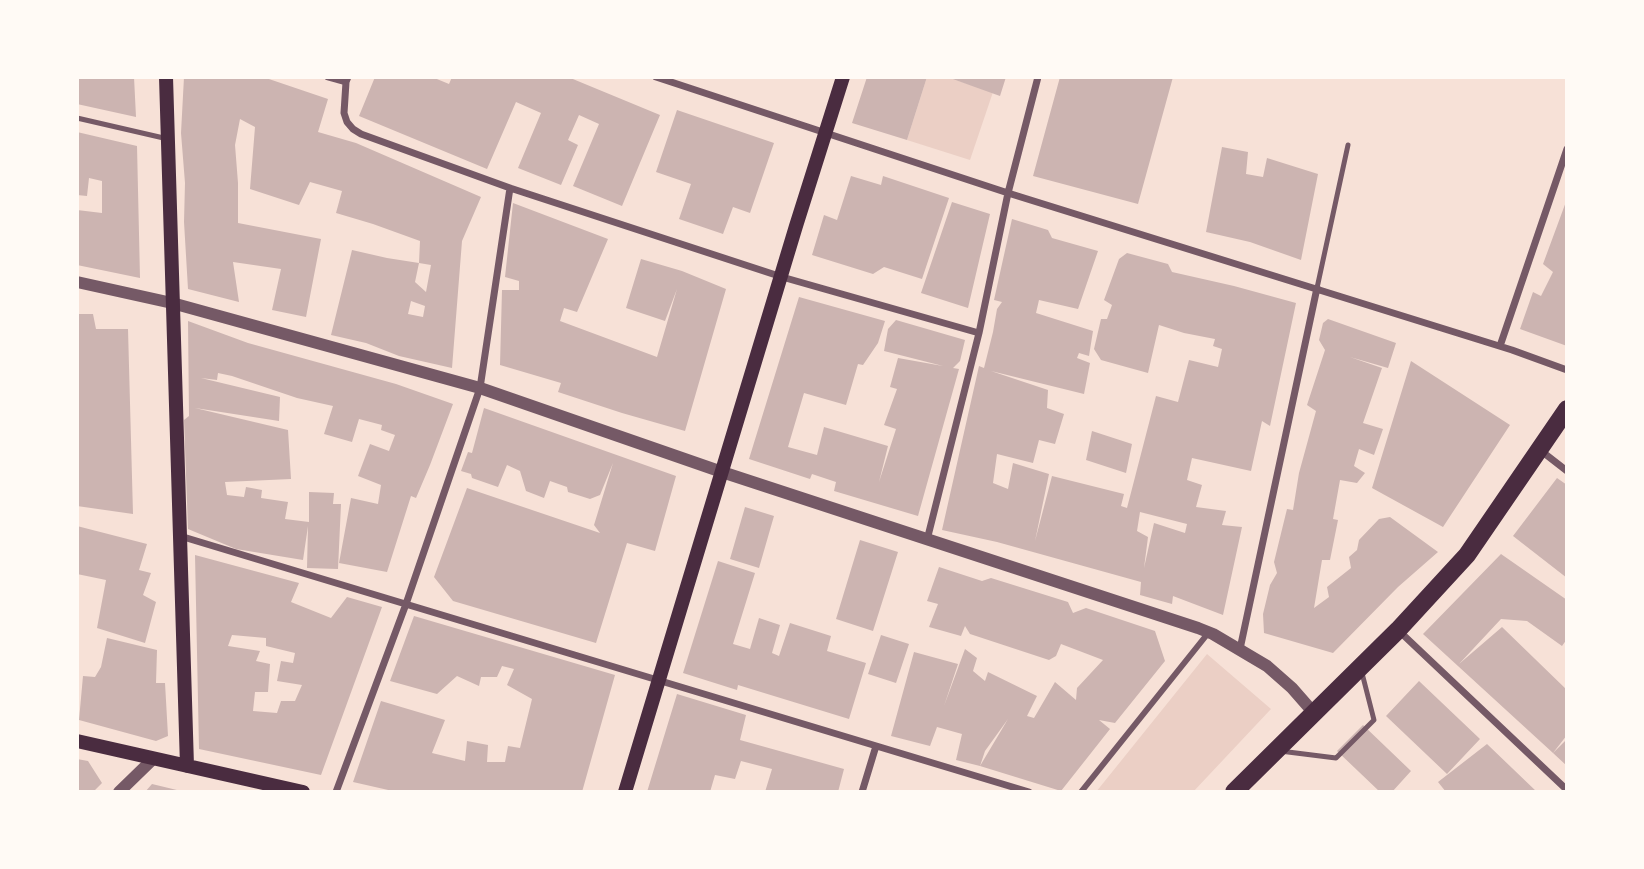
<!DOCTYPE html>
<style>
body{margin:0}
#map{position:relative;width:1644px;height:869px;overflow:hidden;background:#f7e1d7;font-family:Roboto,sans-serif}
canvas{display:block}
.frame{position:absolute;inset:0;border:79px solid #fffaf5;pointer-events:none}
</style>
<div id="map">
<canvas width="1644" height="869"></canvas>
<div class="frame"></div>
</div>
<script>
const ctx = document.querySelector('canvas').getContext('2d');
ctx.lineJoin = 'round';
function fillPath(path, color) { ctx.fillStyle = color; ctx.fill(path, 'evenodd'); }
const toPath = rows => new Path2D(rows.map(r => 'M' + r).join(''));
function stroke(path, color, width, dash) { ctx.strokeStyle = color; ctx.lineWidth = width; ctx.lineCap = dash ? 'butt' : 'round'; ctx.setLineDash(dash || []); ctx.stroke(path); }
fillPath(toPath([
 [927,77,946,77,993,92,970,160,907,140],
 [1207,654,1271,709,1193,792,1096,792]
]), '#ebcfc5');
fillPath(toPath([
 [77,77,134,77,136,117,77,104],
 [184,77,263,77,328,99,318,132,356,143,481,197,462,241,452,368,399,356,366,343,331,335,352,250,387,258,419,263,420,241,373,224,336,213,342,191,310,182,299,205,250,189,255,127,240,119,235,145,238,183,238,223,321,239,306,317,272,310,281,269,233,262,239,302,188,289,184,222,185,183,181,133],
 [419,263,431,265,426,292,415,282],
 [411,301,425,306,423,317,408,314],
 [375,77,432,77,449,84,452,77,568,77,660,115,622,206,573,186,599,124,579,115,568,140,578,145,561,185,518,168,541,113,516,102,487,169,359,116],
 [867,77,927,77,907,140,852,123],
 [947,77,1006,77,1000,96],
 [1060,77,1173,77,1138,204,1033,176],
 [677,110,774,143,750,213,733,207,723,234,679,219,691,184,656,172],
 [77,132,137,146,140,278,77,265,77,210,102,213,102,181,89,178,87,196,77,195],
 [1222,147,1248,152,1246,174,1263,177,1267,158,1318,174,1301,260,1250,242,1206,232],
 [851,176,881,185,883,176,949,198,922,279,884,267,873,274,812,255,824,215,837,220],
 [1567,199,1567,346,1520,329,1533,292,1541,296,1553,272,1543,264],
 [952,202,990,214,968,308,921,293],
 [513,203,608,239,577,312,564,308,560,321,657,357,677,289,665,321,626,308,641,259,682,271,726,289,685,431,622,413,558,392,561,383,500,365,502,290,519,290,519,281,505,277],
 [1012,219,1048,230,1052,238,1098,251,1078,309,1039,300,1036,313,1093,331,1089,356,1079,353,1077,358,1090,363,1084,394,991,371,1048,390,1047,408,1064,414,1055,444,1039,440,1033,463,997,454,993,483,1008,489,1013,463,1049,474,1035,541,1052,476,1124,494,1121,506,1127,508,1156,396,1178,402,1189,360,1218,367,1222,349,1213,346,1215,339,1184,333,1159,325,1148,373,1101,360,1094,349,1101,319,1107,319,1112,305,1104,300,1119,259,1127,253,1168,264,1172,272,1234,286,1296,303,1270,426,1262,421,1251,471,1192,458,1187,480,1202,485,1196,507,1226,511,1222,525,1242,527,1223,615,1173,596,1172,604,1140,595,1141,582,997,542,942,530,979,366,984,368,993,332,997,309,1002,302,994,300],
 [1140,512,1187,524,1185,533,1154,523,1144,568,1148,537,1137,531],
 [799,297,885,321,878,343,863,365,858,364,846,405,804,393,788,447,817,455,824,427,888,446,879,482,896,429,884,425,897,389,890,387,898,358,943,366,884,351,888,329,896,320,965,340,960,361,953,368,959,369,918,516,834,491,836,482,812,474,810,479,749,459],
 [77,314,93,314,96,329,128,329,133,514,77,506],
 [1328,319,1396,343,1388,368,1350,357,1382,368,1363,423,1383,429,1374,455,1359,449,1354,466,1365,473,1357,483,1340,480,1333,519,1338,520,1330,560,1322,560,1314,608,1329,597,1327,587,1351,568,1349,557,1357,550,1359,540,1379,519,1390,517,1438,552,1398,587,1333,653,1264,633,1263,614,1270,585,1277,573,1274,562,1287,509,1293,510,1299,473,1316,411,1307,405,1325,350,1319,340,1323,323],
 [188,321,248,343,396,384,453,404,430,465,416,498,411,496,387,572,339,563,351,498,378,504,381,485,358,476,370,444,389,451,395,435,381,430,382,425,359,419,352,442,324,434,333,406,297,398,232,376,218,373,217,380,201,378,280,397,279,421,195,408,288,430,291,479,225,482,227,495,244,497,246,487,262,490,261,498,288,502,285,519,309,522,309,492,334,493,333,504,341,504,338,569,307,568,308,526,303,560,236,549,188,529,184,420,189,416],
 [1411,361,1510,425,1443,527,1372,488],
 [484,408,676,476,655,551,627,543,596,643,453,601,434,577,467,488,600,533,594,525,613,463,600,495,590,499,568,492,567,487,550,481,544,498,526,491,520,471,507,465,498,487,472,478,471,474,461,471,468,452,472,453],
 [1092,431,1132,444,1126,473,1086,460],
 [1557,478,1567,485,1567,578,1513,536],
 [745,507,774,516,759,568,730,559],
 [77,526,147,544,139,570,151,573,143,595,156,602,145,643,97,628,106,580,77,574],
 [860,540,898,552,873,631,836,619],
 [1501,554,1567,600,1567,639,1562,646,1527,621,1501,619,1459,664,1502,627,1567,690,1567,735,1553,753,1423,634],
 [195,555,299,583,291,602,331,618,347,597,382,607,321,775,199,749],
 [232,635,266,638,266,646,295,653,293,663,281,661,277,681,302,685,295,701,281,701,277,713,253,711,255,692,268,692,270,664,256,661,260,651,228,646],
 [718,561,755,573,733,644,750,649,759,618,780,625,772,653,779,656,790,623,831,636,827,651,866,663,849,719,738,685,737,690,683,673],
 [939,567,982,581,991,578,1068,602,1073,613,1086,608,1155,631,1165,661,1115,723,1099,720,1110,729,1061,791,980,766,1008,719,985,751,980,766,956,760,962,734,937,727,930,746,891,736,914,652,958,664,944,706,965,649,977,658,973,671,985,681,988,672,1037,696,1027,716,1034,718,1055,682,1076,700,1077,688,1103,660,1061,644,1056,656,1049,660,970,634,965,626,961,636,929,627,938,604,927,601],
 [414,616,615,675,582,792,397,792,353,782,381,701,445,720,432,753,465,761,467,741,488,745,487,762,505,762,508,746,520,748,532,699,507,685,514,669,502,666,497,677,481,677,479,686,457,676,437,694,390,681],
 [881,635,909,644,896,683,868,674],
 [107,638,157,650,156,683,165,683,168,736,156,741,79,720,83,676,95,677,101,667],
 [1419,681,1480,739,1447,774,1386,716],
 [677,694,746,715,740,740,844,769,838,792,765,792,772,769,741,761,735,779,715,775,710,792,647,792],
 [1363,725,1411,771,1392,792,1380,792,1337,751],
 [1567,739,1567,766,1553,753],
 [1487,744,1537,792,1446,792,1438,782],
 [77,759,88,761,102,783,93,792,77,792],
 [152,784,181,791,181,792,145,792]
]), '#ccb4b1');
stroke(toPath([
 [77,118,168,139],
 [1317,288,1348,145],
 [1280,751,1336,758,1374,720,1362,673]
]), '#755966', 5);
stroke(toPath([
 [1081,792,1209,632]
]), '#755966', 6);
stroke(toPath([
 [328,77,346,82,348,77],
 [656,77,1008,193,1512,350,1567,370],
 [346,82,344,113,347,122,353,129,361,134,510,188,782,277,979,333],
 [1500,346,1567,149],
 [1540,450,1567,471],
 [180,536,1029,792],
 [927,540,979,333,1008,193,1038,77],
 [1398,630,1567,790],
 [1240,649,1317,288],
 [336,792,406,604,480,388,510,188],
 [862,792,876,746]
]), '#755966', 7);
stroke(toPath([
 [77,282,172,303,480,388,722,472,1198,628,1213,634,1267,666,1292,688,1313,712],
 [119,792,154,758]
]), '#755966', 12);
stroke(toPath([
 [166,77,187,766],
 [77,741,303,792],
 [625,792,796,226,843,77]
]), '#4a2c40', 14);
stroke(toPath([
 [1234,792,1398,630,1467,555,1567,409]
]), '#4a2c40', 18);
</script>
